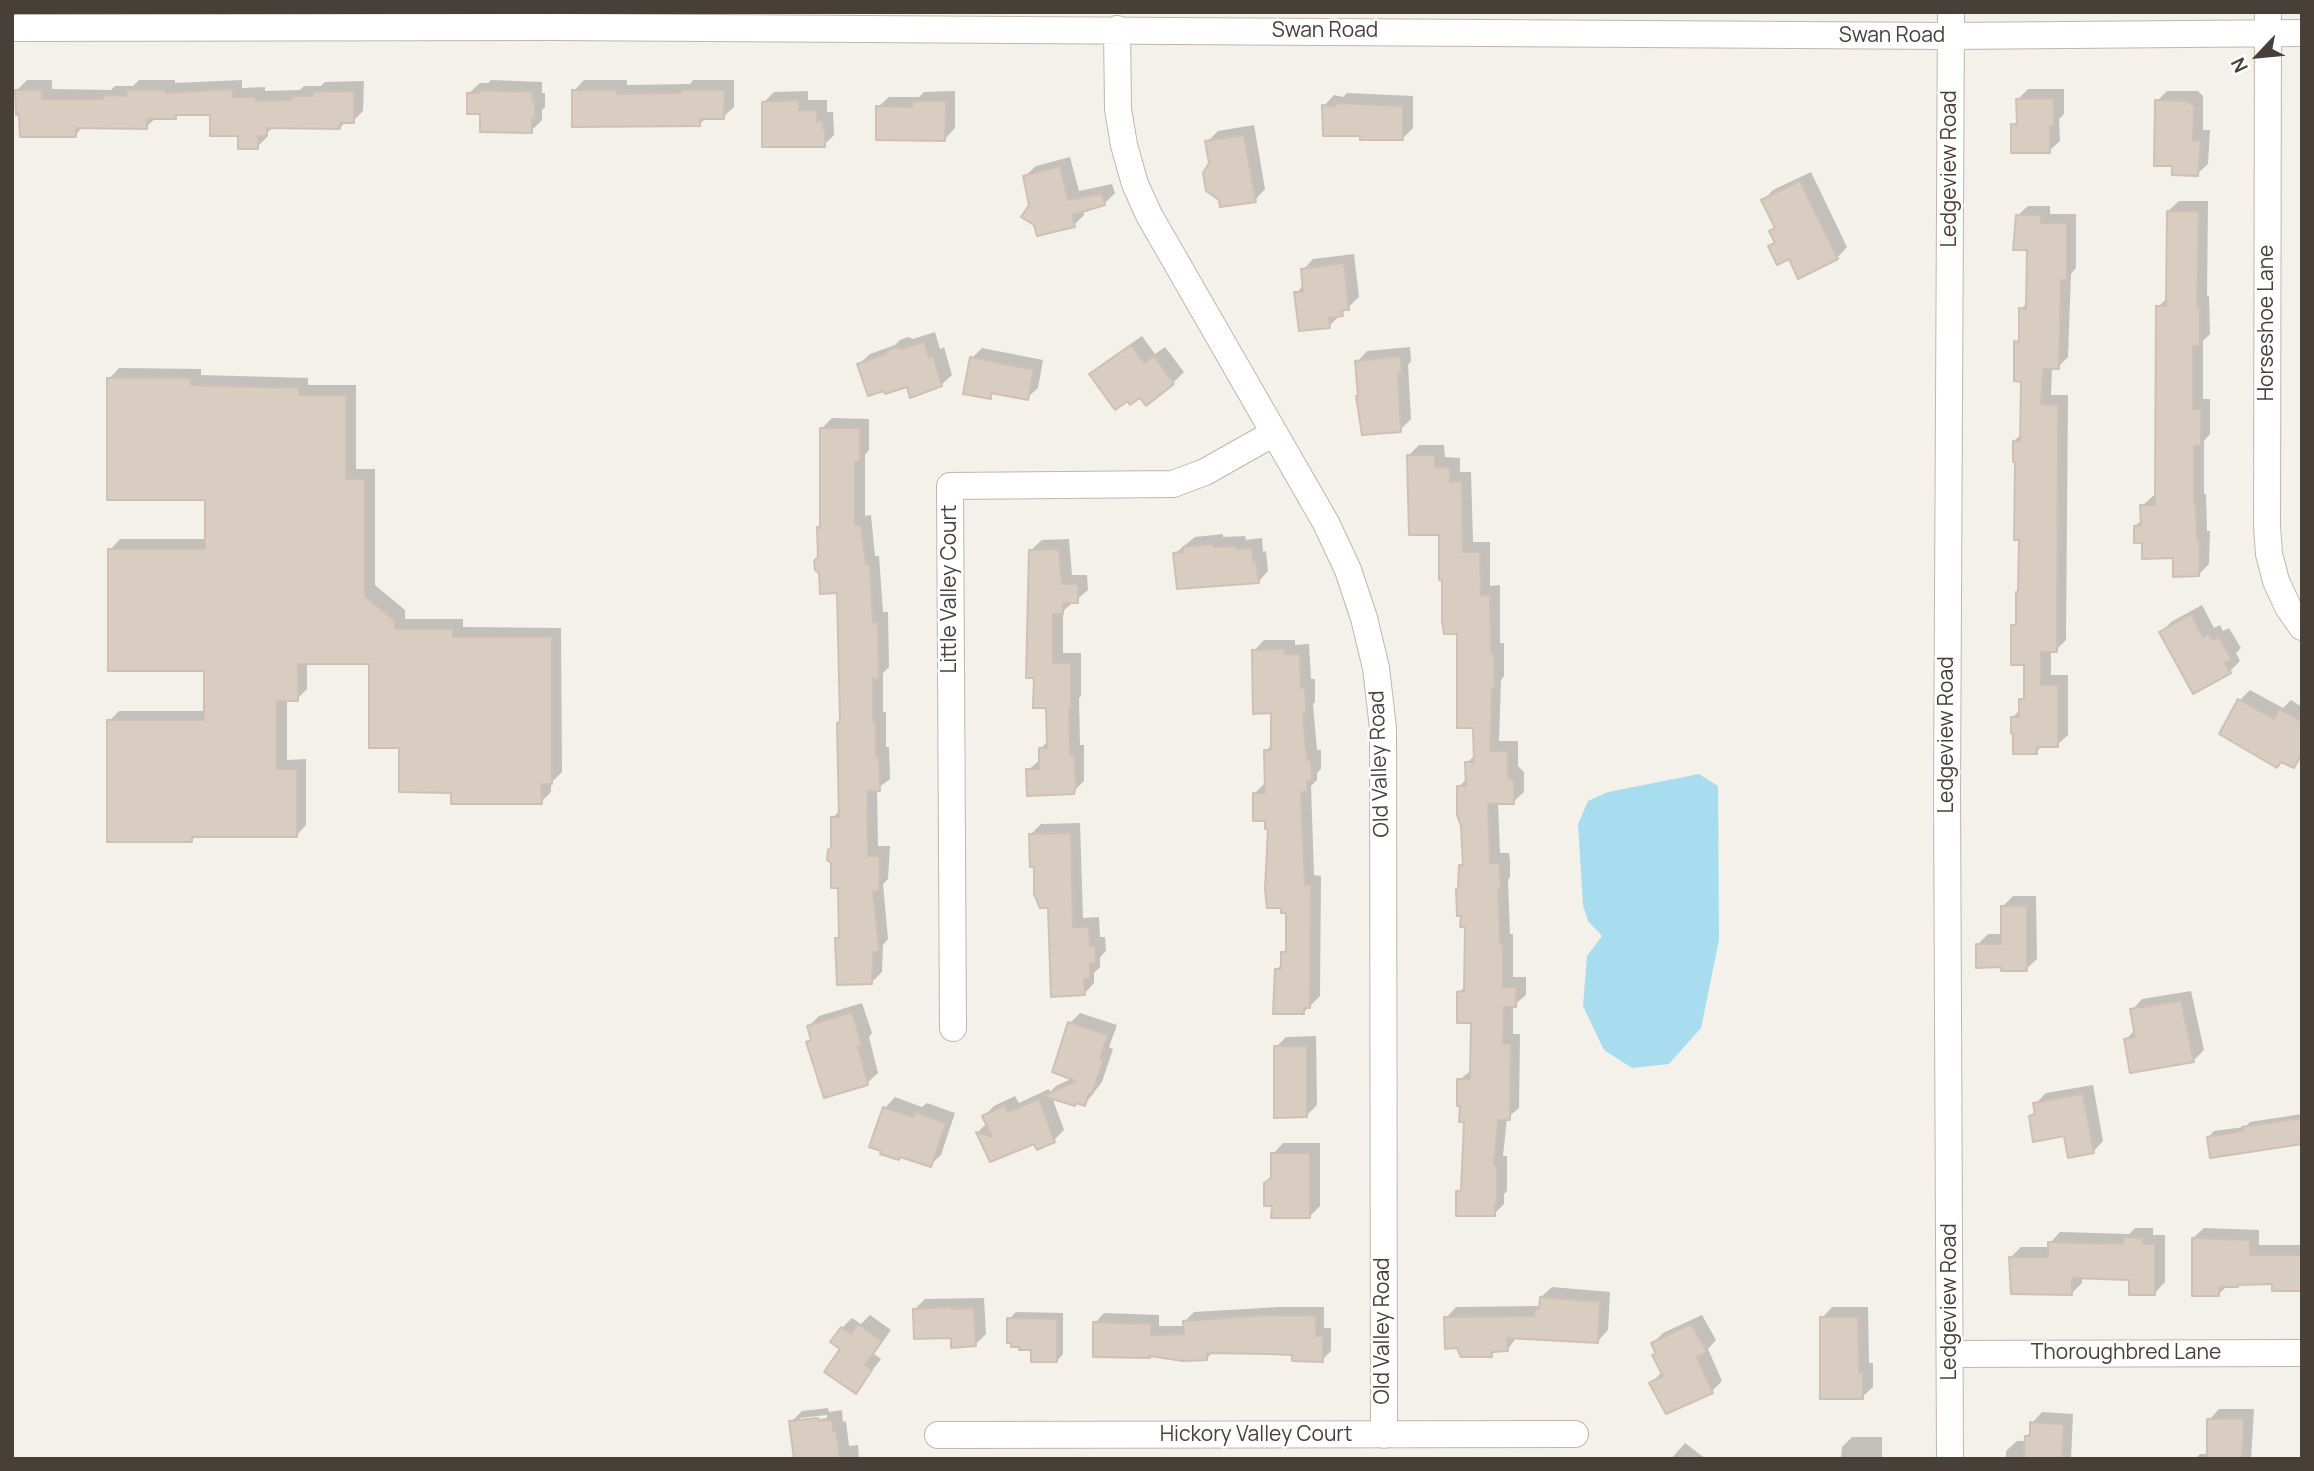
<!DOCTYPE html>
<style>
body{margin:0}
#map{position:relative;width:2314px;height:1471px;overflow:hidden;background:#f4f0ea;font-family:Manrope,sans-serif}
canvas{display:block}
.frame{position:absolute;inset:0;border:14px solid #483f38;pointer-events:none}
.north{position:absolute;left:2223px;top:21px;width:70px;height:70px;-webkit-text-stroke:5px #fff;paint-order:stroke;rotate:244deg;font-size:19px;font-weight:700;line-height:28px;text-align:center;color:#483f38}
.north::after{content:'';display:block;margin:auto;width:24px;height:32px;background:#483f38;clip-path:polygon(50% 0,100% 100%,50% 72%,0 100%)}
</style>
<div id="map">
<canvas width="2314" height="1471"></canvas>
<div class="frame"></div>
<div class="north">N</div>
</div>
<script>
const ctx = document.querySelector('canvas').getContext('2d');
ctx.lineJoin = 'round';
function fillPath(path, color) { ctx.fillStyle = color; ctx.fill(path, 'evenodd'); }
const toPath = rows => new Path2D(rows.map(r => 'M' + r).join(''));
function stroke(path, color, width, dash) { ctx.strokeStyle = color; ctx.lineWidth = width; ctx.lineCap = dash ? 'butt' : 'round'; ctx.setLineDash(dash || []); ctx.stroke(path); }
function label(font, color, halo, rows, align = 'center') {
  ctx.font = font + ' Manrope,sans-serif'; ctx.lineWidth = 5; ctx.setLineDash([]); ctx.textBaseline = 'middle'; ctx.strokeStyle = halo; ctx.fillStyle = color; for (const [text, x, y, turn = 0] of rows) {
    ctx.save(); ctx.translate(x, y); ctx.rotate((+turn || 0) * Math.PI / 180); ctx.textAlign = isNaN(turn) ? turn : align; if (halo) ctx.strokeText(text, 0, 0); ctx.fillText(text, 0, 0); ctx.restore();
  }
}
fillPath(toPath([
 [1699,774,1718,786,1719,940,1701,1028,1669,1064,1632,1068,1604,1050,1583,1006,1587,956,1602,936,1588,921,1583,905,1578,824,1588,801,1608,792]
]), '#a8ddef');
fillPath(toPath([
 [27,80,52,80,52,89,111,90,115,86,133,86,139,80,175,80,175,83,242,80,242,88,265,87,265,91,300,90,304,86,321,86,325,82,364,81,363,111,353,121,346,121,340,128,273,127,268,132,268,136,257,147,212,113,180,113,175,118,156,118,146,127,83,127,75,135,17,90],
 [491,80,542,82,542,93,545,93,545,107,542,110,542,120,531,131,469,93,480,83,488,83],
 [584,80,627,80,627,85,690,84,693,80,734,80,734,107,723,117,706,118,700,124,574,91],
 [2028,89,2064,89,2064,114,2059,119,2060,141,2049,151,2013,125,2018,120,2018,99],
 [808,91,808,100,827,100,827,112,833,112,834,135,824,145,764,102,774,92],
 [955,91,955,128,945,139,878,107,889,97,919,97,924,92],
 [2167,91,2198,91,2203,96,2203,130,2210,130,2208,164,2197,174,2174,165,2157,101],
 [1347,93,1413,96,1413,128,1403,138,1361,134,1324,106,1334,95,1343,97],
 [1254,125,1265,189,1255,200,1211,164,1207,142,1218,131],
 [1070,157,1079,191,1112,184,1115,193,1104,204,1083,210,1084,215,1074,225,1031,205,1025,176,1036,166],
 [1811,172,1847,247,1837,258,1790,257,1770,247,1776,241,1772,231,1776,227,1763,201,1773,190],
 [2179,201,2208,201,2207,296,2209,296,2210,334,2203,341,2203,399,2210,399,2210,434,2204,441,2204,494,2206,494,2207,531,2210,531,2209,564,2199,574,2174,556,2143,541,2135,526,2143,519,2142,506,2153,496,2156,496,2158,307,2168,297,2168,211],
 [2028,206,2050,206,2050,214,2076,214,2076,268,2071,274,2068,357,2058,367,2052,367,2051,395,2068,395,2066,640,2056,650,2051,650,2051,675,2068,675,2068,735,2057,745,2043,745,2036,752,2013,717,2021,709,2021,700,2026,695,2026,663,2013,626,2018,621,2020,538,2014,441,2022,434,2023,380,2016,342,2021,338,2021,309,2028,302,2028,248,2017,216],
 [1354,254,1359,297,1329,326,1296,293,1304,285,1303,270,1313,259],
 [935,332,940,349,944,347,952,375,941,385,908,385,859,364,870,354,895,345,900,340,908,337,913,339],
 [1142,336,1155,354,1165,347,1184,372,1165,391,1140,395,1092,375,1102,364],
 [1410,347,1411,361,1408,365,1411,419,1400,430,1360,395,1357,362,1367,351],
 [982,348,1043,360,1038,388,1027,398,995,392,990,397,972,358],
 [119,368,201,369,201,375,308,378,308,385,356,385,356,469,375,469,375,585,405,610,405,619,463,619,463,627,561,628,562,772,551,783,551,792,541,802,453,791,400,746,371,662,307,662,307,689,297,699,287,699,287,760,306,759,306,825,296,836,197,835,192,840,109,721,119,711,206,711,206,669,110,550,120,539,207,539,206,498,109,379],
 [832,418,869,419,869,450,865,455,865,516,871,515,875,556,879,556,883,612,888,612,889,667,883,673,883,712,886,712,886,747,889,747,890,779,877,789,878,846,890,846,888,879,883,884,888,939,883,945,882,972,872,982,837,939,841,935,840,886,833,847,833,818,841,809,838,723,841,720,839,591,820,557,819,528,822,524,821,429],
 [1419,445,1444,445,1445,457,1460,458,1460,472,1471,472,1473,542,1490,542,1490,586,1500,585,1500,643,1504,643,1504,676,1501,680,1499,741,1518,741,1518,766,1524,772,1524,792,1513,802,1498,803,1500,853,1509,853,1510,861,1510,877,1508,880,1510,934,1513,934,1513,977,1526,977,1526,995,1513,1006,1513,1034,1520,1034,1519,1108,1507,1118,1503,1156,1507,1156,1507,1191,1504,1194,1504,1204,1494,1214,1458,1192,1463,1186,1466,1120,1459,1080,1472,1070,1473,1021,1459,992,1466,986,1466,926,1457,890,1460,887,1460,866,1465,861,1459,787,1467,778,1467,763,1475,755,1475,727,1459,632,1444,579,1440,534,1408,456],
 [1223,534,1223,537,1245,536,1246,540,1262,538,1263,552,1266,551,1268,571,1258,582,1174,554,1195,537],
 [1069,539,1072,575,1087,575,1088,590,1063,611,1063,653,1081,653,1081,696,1079,698,1080,745,1084,745,1084,781,1073,792,1028,770,1040,760,1040,749,1049,740,1048,707,1031,550,1042,540],
 [2202,605,2214,628,2220,625,2223,631,2229,628,2241,648,2236,653,2240,661,2230,671,2161,633,2171,622],
 [1264,640,1295,640,1295,645,1309,644,1311,679,1315,679,1315,702,1313,704,1317,750,1321,750,1321,769,1317,773,1317,780,1311,786,1314,875,1321,876,1320,996,1304,1012,1276,970,1283,963,1283,953,1288,948,1288,911,1270,827,1254,794,1265,783,1266,751,1273,743,1272,711,1254,651],
 [2250,690,2283,708,2291,700,2302,707,2302,758,2293,766,2283,761,2277,766,2239,701],
 [1080,823,1083,918,1099,917,1100,937,1105,937,1106,951,1100,957,1100,967,1094,973,1094,983,1084,994,1035,865,1030,835,1041,824],
 [2013,896,2036,896,2037,959,2026,969,2003,966,1978,944,1988,934,2003,934,2002,907],
 [2191,991,2204,1050,2194,1060,2126,1039,2135,1030,2132,1010,2142,999],
 [862,1003,872,1033,869,1037,878,1073,867,1083,808,1042,813,1038,809,1026,819,1016],
 [1080,1013,1117,1025,1109,1047,1113,1049,1102,1082,1085,1104,1078,1101,1075,1104,1052,1097,1064,1130,1054,1140,1035,1141,990,1159,978,1132,987,1123,984,1116,994,1106,1015,1096,1019,1103,1049,1089,1050,1092,1056,1086,1073,1078,1070,1023],
 [1316,1036,1317,1105,1306,1116,1276,1047,1286,1037],
 [2093,1085,2103,1141,2093,1152,2066,1134,2031,1116,2036,1110,2035,1104,2046,1093],
 [895,1097,922,1107,927,1103,955,1113,941,1155,930,1165,901,1156,885,1108],
 [2302,1114,2302,1142,2208,1137,2214,1131,2245,1127,2250,1122],
 [1283,1143,1320,1143,1320,1206,1310,1216,1273,1177,1273,1154],
 [2135,1228,2153,1228,2153,1235,2165,1235,2165,1282,2155,1293,2131,1278,2082,1277,2082,1283,2072,1293,2011,1257,2021,1247,2050,1247,2050,1243,2060,1232,2129,1234],
 [2204,1228,2259,1230,2259,1245,2302,1245,2302,1289,2274,1283,2228,1285,2219,1294,2193,1238],
 [1552,1287,1610,1292,1608,1330,1598,1341,1517,1337,1507,1350,1496,1350,1492,1355,1446,1318,1456,1307,1541,1306,1541,1297],
 [984,1298,986,1334,975,1345,952,1336,915,1309,925,1299],
 [1279,1307,1324,1307,1324,1328,1331,1328,1331,1351,1322,1360,1294,1353,1213,1352,1206,1359,1095,1323,1104,1313,1159,1315,1159,1326,1185,1326,1185,1321,1194,1312],
 [1832,1307,1868,1307,1869,1363,1873,1363,1873,1387,1862,1397,1822,1318],
 [1016,1312,1063,1313,1063,1354,1057,1361,1033,1348,1009,1319],
 [870,1315,891,1330,874,1354,881,1359,856,1391,843,1348,842,1328,852,1318,861,1324],
 [1702,1315,1716,1340,1708,1349,1722,1381,1712,1391,1651,1383,1662,1372,1653,1343,1663,1333],
 [828,1408,829,1412,842,1410,843,1422,846,1421,849,1446,858,1445,859,1459,795,1459,791,1422,802,1411],
 [827,1415,827,1418,800,1422,800,1418],
 [2219,1409,2254,1409,2251,1459,2195,1459,2200,1454,2209,1454,2209,1420],
 [2042,1412,2073,1414,2071,1459,2006,1459,2006,1451,2017,1441,2026,1441,2026,1436,2032,1431,2032,1423],
 [1852,1437,1882,1437,1882,1459,1841,1459,1842,1447],
 [1685,1443,1706,1459,1671,1459]
]), '#0003');
const building = toPath([
 [232,89,233,97,256,97,256,101,292,100,292,96,313,96,313,92,354,91,354,123,340,123,340,129,267,128,267,136,258,136,258,149,238,149,238,136,210,136,210,115,176,115,176,119,147,119,147,129,76,128,76,137,20,137,19,114,16,115,15,90,42,90,42,99,103,99,103,95,127,96,126,90,165,90,166,93,232,89],
 [479,90,532,92,533,102,535,102,535,119,532,119,532,133,480,132,480,114,467,114,467,93,479,93,479,90],
 [572,90,617,90,617,94,681,93,681,90,725,90,724,119,700,119,700,126,572,127,572,90],
 [2054,98,2054,126,2050,126,2050,153,2011,153,2011,124,2017,125,2016,99,2054,98],
 [799,100,799,110,817,110,817,121,823,121,823,129,825,129,825,147,762,147,762,102,799,100],
 [2155,100,2187,101,2194,106,2193,140,2201,140,2198,176,2172,175,2172,166,2154,166,2155,100],
 [924,101,946,101,945,141,876,140,876,106,912,107,912,102,924,101],
 [1335,103,1403,106,1403,140,1360,140,1360,136,1323,136,1322,105,1335,107,1335,103],
 [1244,135,1256,202,1220,207,1219,200,1206,191,1203,173,1209,163,1205,141,1244,135],
 [1060,166,1068,200,1102,194,1105,205,1072,215,1075,227,1037,236,1034,225,1021,217,1029,205,1023,176,1060,166],
 [1800,181,1838,259,1798,279,1789,259,1777,265,1768,246,1775,243,1769,231,1775,228,1761,200,1800,181],
 [2167,211,2199,211,2197,306,2200,306,2200,346,2193,346,2193,409,2201,409,2201,446,2194,446,2194,504,2196,504,2197,541,2200,540,2199,576,2173,577,2173,558,2142,559,2142,543,2134,543,2134,526,2141,525,2140,505,2155,505,2156,306,2166,306,2167,211],
 [2016,215,2041,215,2041,223,2067,223,2067,280,2061,280,2059,369,2043,369,2041,404,2058,405,2057,652,2041,652,2041,685,2058,685,2058,747,2037,747,2037,754,2013,754,2013,734,2011,733,2011,717,2019,717,2019,699,2024,699,2024,665,2011,665,2011,625,2016,625,2016,592,2018,592,2019,540,2014,540,2015,462,2013,462,2013,441,2020,441,2021,382,2014,381,2014,341,2019,342,2019,308,2026,309,2027,250,2013,250,2016,215],
 [1344,263,1349,310,1342,310,1343,316,1329,318,1330,328,1299,331,1294,292,1303,292,1301,269,1344,263],
 [924,342,929,358,933,356,942,386,910,398,907,387,885,394,884,391,868,396,857,364,885,354,888,350,897,347,901,349,924,342],
 [1131,345,1144,363,1154,356,1174,384,1146,406,1140,398,1130,405,1128,401,1115,410,1089,374,1131,345],
 [1400,356,1402,373,1398,374,1401,432,1362,435,1356,396,1358,396,1355,361,1400,356],
 [970,357,1034,370,1028,400,991,393,991,399,963,394,970,357],
 [107,378,191,378,191,385,299,388,299,395,346,395,346,479,365,479,365,596,395,621,395,629,453,629,453,637,552,637,552,784,541,784,542,804,451,804,451,793,399,792,399,748,369,748,369,664,298,664,298,701,277,701,277,769,297,769,297,837,192,837,192,842,107,842,107,720,204,720,204,671,108,671,108,549,205,549,205,500,107,500,107,378],
 [820,428,860,428,860,462,855,462,855,525,861,525,866,565,870,565,873,622,878,622,879,679,873,679,873,722,876,722,876,757,879,757,880,791,867,791,868,856,880,856,879,891,873,891,879,951,873,952,872,984,837,985,835,938,839,938,838,888,831,888,831,863,827,860,828,850,831,847,831,817,839,817,837,723,840,722,837,593,820,594,819,573,815,570,814,561,818,557,817,527,820,527,820,428],
 [1407,455,1435,455,1435,467,1450,468,1450,482,1462,481,1463,552,1480,552,1481,596,1490,595,1491,653,1494,653,1495,689,1492,689,1490,751,1508,751,1508,777,1514,782,1514,804,1488,804,1490,863,1499,863,1500,873,1501,889,1498,889,1500,944,1503,944,1503,987,1516,987,1516,1007,1504,1007,1503,1044,1511,1044,1510,1120,1498,1120,1494,1165,1497,1165,1497,1203,1495,1203,1495,1216,1456,1216,1456,1191,1461,1191,1464,1122,1459,1122,1460,1106,1457,1106,1457,1079,1470,1079,1471,1023,1457,1023,1457,992,1464,991,1465,927,1460,927,1461,916,1457,916,1456,889,1458,889,1459,865,1463,865,1461,826,1457,815,1457,786,1466,786,1465,762,1474,762,1473,728,1457,728,1457,634,1444,634,1442,621,1442,580,1439,580,1439,535,1409,535,1407,455],
 [1213,544,1213,547,1235,546,1236,549,1252,548,1253,561,1256,561,1259,583,1177,589,1173,553,1183,552,1183,547,1213,544],
 [1059,549,1062,584,1078,584,1078,603,1063,603,1063,614,1053,614,1053,663,1071,663,1071,708,1069,708,1070,755,1074,755,1076,784,1074,794,1027,796,1026,769,1039,769,1039,748,1047,748,1046,708,1033,708,1034,678,1026,678,1029,550,1059,549],
 [2191,614,2203,637,2209,634,2212,640,2219,637,2232,660,2225,663,2231,673,2193,694,2159,632,2191,614],
 [1286,649,1285,654,1300,654,1301,688,1305,688,1306,714,1303,714,1307,760,1311,760,1312,781,1307,781,1308,792,1301,792,1305,885,1311,885,1310,1008,1304,1008,1304,1014,1273,1014,1275,969,1281,969,1281,952,1286,952,1286,913,1281,913,1281,908,1267,908,1265,889,1268,829,1265,829,1265,821,1253,821,1253,793,1265,793,1264,750,1271,750,1271,713,1253,714,1252,650,1286,649],
 [2238,699,2274,719,2279,709,2302,721,2302,753,2294,768,2281,762,2277,768,2219,734,2238,699],
 [1071,833,1073,927,1089,927,1090,946,1095,946,1096,963,1090,964,1090,979,1084,979,1085,995,1051,997,1048,908,1040,908,1034,894,1034,867,1030,867,1029,834,1071,833],
 [2001,906,2027,906,2027,971,2001,971,2001,967,1976,968,1976,944,2001,944,2001,906],
 [2181,1001,2194,1062,2130,1073,2124,1039,2135,1037,2130,1009,2181,1001],
 [852,1012,862,1045,858,1046,868,1085,824,1098,806,1042,811,1040,807,1026,852,1012],
 [1068,1022,1108,1035,1100,1058,1104,1059,1092,1094,1089,1093,1085,1106,1076,1103,1075,1106,1043,1096,1076,1081,1052,1072,1068,1022],
 [1274,1046,1307,1046,1307,1117,1274,1118,1274,1046],
 [2083,1094,2094,1153,2068,1158,2064,1136,2033,1142,2029,1116,2035,1114,2033,1103,2083,1094],
 [1039,1099,1055,1142,1037,1150,1034,1144,990,1162,976,1132,992,1137,982,1116,1005,1105,1008,1112,1039,1099],
 [883,1107,913,1117,915,1112,946,1123,931,1167,900,1157,899,1160,880,1154,881,1151,869,1147,883,1107],
 [2302,1118,2302,1144,2210,1158,2207,1137,2243,1131,2242,1127,2302,1118],
 [1271,1153,1310,1153,1310,1218,1271,1218,1272,1206,1264,1206,1264,1183,1271,1178,1271,1153],
 [2123,1237,2143,1238,2143,1244,2155,1244,2155,1295,2129,1295,2129,1280,2072,1278,2072,1295,2011,1294,2009,1257,2048,1257,2048,1242,2123,1244,2123,1237],
 [2192,1238,2250,1240,2250,1255,2302,1255,2302,1291,2272,1291,2272,1284,2238,1285,2238,1287,2219,1287,2219,1296,2192,1296,2192,1238],
 [1540,1297,1600,1302,1598,1343,1507,1338,1508,1351,1492,1352,1492,1357,1461,1357,1457,1348,1445,1349,1444,1317,1534,1316,1535,1309,1539,1309,1540,1297],
 [951,1307,951,1309,974,1308,976,1346,951,1348,951,1338,914,1339,913,1309,951,1307],
 [1269,1315,1316,1316,1316,1336,1323,1336,1323,1362,1292,1361,1292,1355,1269,1354,1207,1353,1207,1360,1183,1361,1150,1356,1150,1358,1093,1357,1093,1322,1151,1324,1151,1335,1184,1334,1183,1321,1269,1315],
 [1820,1317,1858,1317,1859,1373,1863,1372,1863,1399,1820,1399,1820,1317],
 [1007,1318,1057,1319,1057,1362,1031,1362,1031,1350,1019,1350,1019,1347,1011,1347,1011,1343,1007,1343,1007,1318],
 [858,1324,882,1341,865,1365,872,1370,856,1394,824,1372,840,1349,830,1342,841,1327,851,1334,858,1324],
 [1691,1324,1707,1352,1697,1357,1713,1393,1666,1414,1649,1383,1663,1376,1652,1355,1656,1354,1651,1343,1691,1324],
 [818,1418,819,1421,832,1420,833,1431,836,1431,840,1459,794,1459,789,1421,818,1418],
 [2244,1418,2242,1459,2207,1459,2207,1419,2244,1418],
 [2030,1422,2064,1424,2062,1459,2024,1459,2025,1436,2030,1436,2030,1422]
]);
fillPath(building, '#d9cdc2');
stroke(building, '#d0c0b3', 2);
const minor = toPath([
 [2268,12,2267,526,2269,554,2276,581,2288,607,2302,627],
 [12,28,552,27,1950,36,2302,33],
 [1117,29,1118,109,1124,145,1135,184,1149,215,1326,523,1348,570,1364,618,1376,668,1383,728,1384,1435],
 [953,1028,950,486,1173,484,1205,472,1274,433],
 [1950,1354,2302,1353],
 [938,1435,1575,1434],
 [1950,1459,1947,791,1951,12]
]);
stroke(minor, '#c0b6ac', 28);
stroke(minor, '#fff', 26);
label('21px', '#483f38', '#fff', [
 ["Swan Road",1325,31],
 ["Swan Road",1892,36],
 ["Ledgeview Road",1950,169,-90],
 ["Horseshoe Lane",2267,323,-90],
 ["Little Valley Court",950,589,-90],
 ["Ledgeview Road",1947,735,-90],
 ["Old Valley Road",1380,764,-92],
 ["Ledgeview Road",1950,1302,-90],
 ["Old Valley Road",1383,1331,-90],
 ["Thoroughbred Lane",2126,1353],
 ["Hickory Valley Court",1256,1435]
]);
</script>
